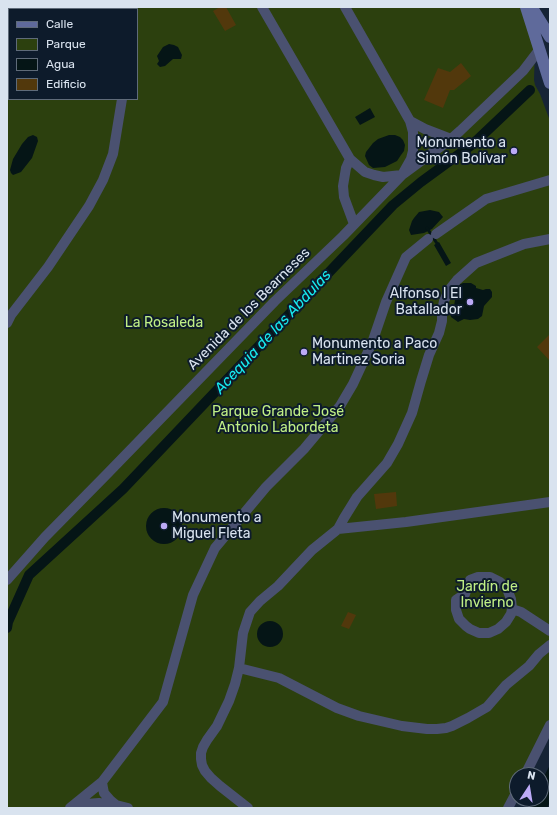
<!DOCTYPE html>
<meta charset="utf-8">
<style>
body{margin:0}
#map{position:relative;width:557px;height:815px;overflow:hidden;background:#162436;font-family:Rubik,sans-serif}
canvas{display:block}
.frame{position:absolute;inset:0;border:8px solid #d9e3ef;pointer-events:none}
.legend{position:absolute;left:8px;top:8px;width:130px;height:92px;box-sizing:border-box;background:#0d1b2b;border:1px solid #5f6b79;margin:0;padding:5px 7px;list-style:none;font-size:12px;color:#d9e3ef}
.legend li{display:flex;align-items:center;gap:8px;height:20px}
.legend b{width:20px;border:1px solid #5f6b79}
.north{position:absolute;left:509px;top:767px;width:40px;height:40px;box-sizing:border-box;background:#0d1b2b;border:1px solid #5f6b79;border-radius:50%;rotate:12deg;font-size:11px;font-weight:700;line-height:16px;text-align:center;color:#d9e3ef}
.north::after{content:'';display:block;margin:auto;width:14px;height:18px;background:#bcaaf6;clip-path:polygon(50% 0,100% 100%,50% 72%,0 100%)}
</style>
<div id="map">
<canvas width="557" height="815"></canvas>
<div class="frame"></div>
<ul class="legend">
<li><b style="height:5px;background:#5f6a9b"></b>Calle</li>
<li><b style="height:11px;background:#2c400e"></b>Parque</li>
<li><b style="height:11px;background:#051516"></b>Agua</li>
<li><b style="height:11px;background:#52380c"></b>Edificio</li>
</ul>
<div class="north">N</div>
</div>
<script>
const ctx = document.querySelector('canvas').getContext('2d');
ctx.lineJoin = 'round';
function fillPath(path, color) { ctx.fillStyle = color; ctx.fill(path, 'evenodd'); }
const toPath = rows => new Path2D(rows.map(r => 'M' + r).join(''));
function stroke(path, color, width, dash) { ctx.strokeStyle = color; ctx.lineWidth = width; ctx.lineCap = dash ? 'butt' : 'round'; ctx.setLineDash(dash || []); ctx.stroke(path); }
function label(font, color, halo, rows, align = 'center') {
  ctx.font = font + ' Rubik,sans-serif'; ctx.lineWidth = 4; ctx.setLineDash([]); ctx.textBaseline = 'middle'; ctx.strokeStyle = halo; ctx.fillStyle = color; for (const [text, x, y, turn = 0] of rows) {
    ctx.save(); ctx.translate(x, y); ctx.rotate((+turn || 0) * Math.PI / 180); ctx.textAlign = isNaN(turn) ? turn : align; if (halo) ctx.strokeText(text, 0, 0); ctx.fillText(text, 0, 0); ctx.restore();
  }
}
fillPath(toPath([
 [7,7,522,7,535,48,534,80,535,85,540,94,550,121,550,719,523,775,517,775,517,788,506,808,7,808],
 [9,9,137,9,137,99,9,99]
]), '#2c400e');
fillPath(toPath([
 [169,44,174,45,178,47,182,55,181,59,173,59,165,66,160,67,157,64,159,61,157,56,163,47],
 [370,108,375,117,360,125,355,117],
 [33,135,37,137,38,141,32,158,21,172,13,175,11,173,10,170,13,159,22,144,28,137],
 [389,135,395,135,400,137,403,140,405,145,404,151,401,155,397,161,385,167,373,168,369,165,365,156,366,152,373,143,378,139],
 [430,210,439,212,443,217,432,229,424,233,411,235,409,230,412,221,414,218,419,212],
 [439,242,451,263,446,266,434,245],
 [463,283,471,283,476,286,476,288,483,290,486,289,490,289,492,292,492,297,484,306,482,316,478,319,470,320,464,319,458,322,451,317,450,311,451,308,454,306,455,300,454,297,456,295,457,288,459,285],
 '146 526a18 18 0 1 1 36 0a18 18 0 1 1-36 0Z',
 '257 634a13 13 0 1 1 26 0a13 13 0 1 1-26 0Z',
 [550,765,550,802,547,808,526,808,531,799,541,799,541,782]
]), '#051516');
stroke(toPath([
 [427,228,438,245]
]), '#051516', 3);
stroke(toPath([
 [7,628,8,622,29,575,123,489,393,205,421,182,473,144,530,90]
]), '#051516', 10);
fillPath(toPath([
 [220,7,226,7,236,25,225,31,213,11],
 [461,63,471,76,454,90,450,90,443,108,424,100,438,68,450,72],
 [550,334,550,361,537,347],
 [396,492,397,506,376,509,374,494],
 [348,612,356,615,349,629,341,626]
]), '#52380c');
stroke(toPath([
 [262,7,350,159,365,172,374,175,383,177,402,175,411,159,413,151,413,132,410,121,345,7],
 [7,14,9,15],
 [410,121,425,129,451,139],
 [350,159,346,168,343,186,344,197,354,224],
 [436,234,486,199,550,180],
 [7,323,11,315,48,267,89,206,103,180,113,154,122,99],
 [338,529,406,522,550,502],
 [478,577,490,577,500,582,507,589,511,599,512,609,511,614,506,622,498,629,489,633,479,633,470,629,466,626,459,619,456,610,456,600,465,594,470,580,478,577],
 [7,580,45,537,107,474,275,301,343,236,402,175,451,139,460,131,523,71,539,50],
 [512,609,521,612,550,631],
 [239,668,279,678,337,708,359,716,402,726,427,729,437,729,446,728,452,726,468,718,487,707,506,685,529,666,539,654,550,645],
 [525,775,550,725],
 [102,782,103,788,104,793,111,801,116,805],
 [73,807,86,804,99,803,116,805,128,808],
 [70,808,102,782,163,702,193,595,215,548,266,487,304,449,340,406,353,384,372,343,386,302,406,257,428,239],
 [248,808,220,786,211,778,205,771,202,765,201,759,201,753,203,747,207,740,217,726,229,701,235,684,239,668,243,633,250,612,260,601,278,586,312,550,338,529,344,518,357,497,387,463,398,444,412,413,421,381,429,355,439,333,442,321,442,311,444,301,449,290,457,280,476,263,524,244,550,239],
 [508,808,517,791]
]), '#4a5170', 10);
stroke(toPath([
 [526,7,550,83],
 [532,8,550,37]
]), '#5f6a9b', 12);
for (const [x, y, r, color] of [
 [514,151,4,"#bcaaf6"],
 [470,302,4,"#bcaaf6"],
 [304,352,4,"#bcaaf6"],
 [164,526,4,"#bcaaf6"]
]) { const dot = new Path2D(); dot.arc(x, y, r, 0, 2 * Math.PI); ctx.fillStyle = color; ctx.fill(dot); stroke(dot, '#0d1b2b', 1.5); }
label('14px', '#d9e3ef', '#0d1b2b', [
 ["Monumento a",506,143],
 ["Simón Bolívar",506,159],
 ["Alfonso I El",462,294],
 ["Batallador",462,310],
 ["Monumento a Paco",312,344,"left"],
 ["Martinez Soria",312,360,"left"],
 ["Monumento a",172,518,"left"],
 ["Miguel Fleta",172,534,"left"]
], 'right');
label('14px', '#d9e3ef', '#0d1b2b', [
 ["Avenida de los Bearneses",249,309,-45]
]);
label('14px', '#c0ef85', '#0d1b2b', [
 ["La Rosaleda",164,323],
 ["Parque Grande José",278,412],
 ["Antonio Labordeta",278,428],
 ["Jardín de",487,587],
 ["Invierno",487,603]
]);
label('italic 15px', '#17ebf0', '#0d1b2b', [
 ["Acequia de las Abdulas",273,332,-47]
]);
</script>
